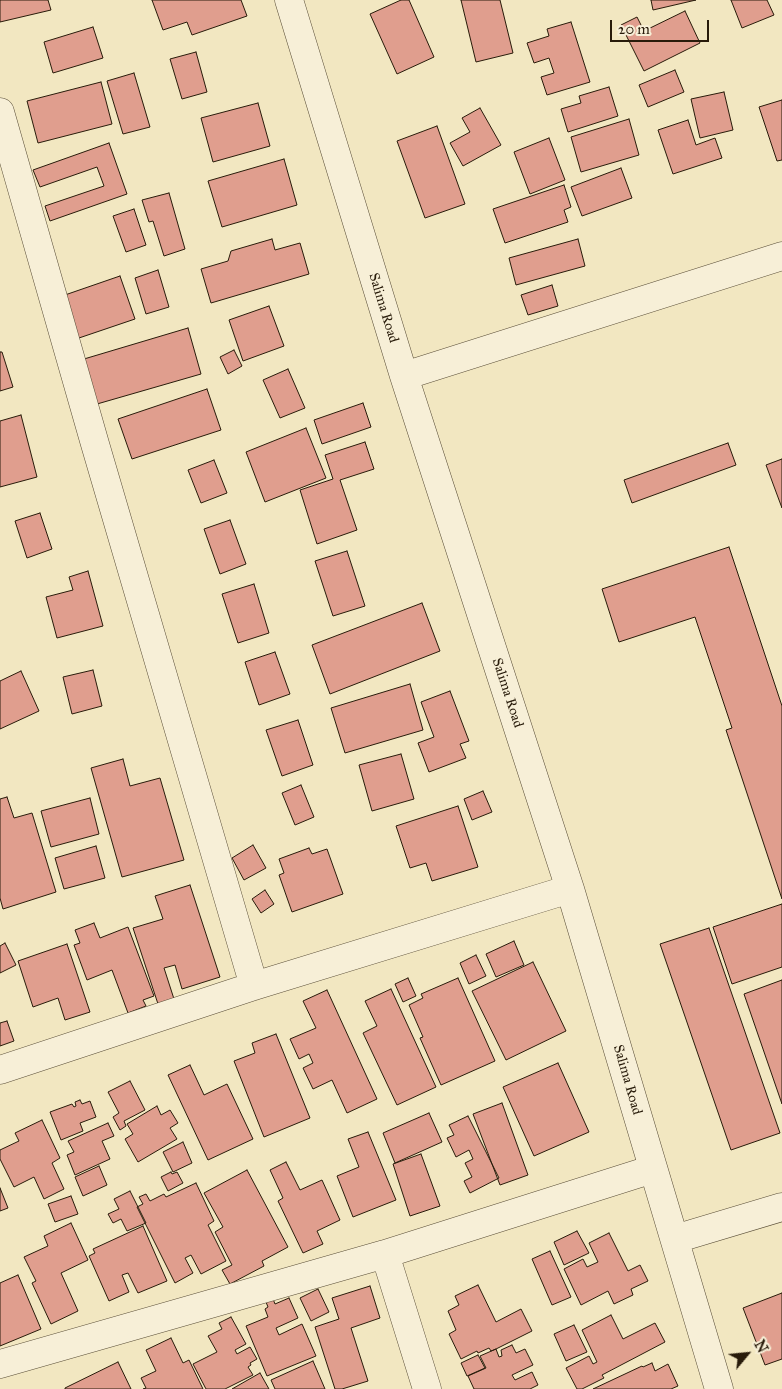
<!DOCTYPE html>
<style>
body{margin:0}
#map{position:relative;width:782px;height:1389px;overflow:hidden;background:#f2e7c1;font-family:"IM FELL Great Primer",serif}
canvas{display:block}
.north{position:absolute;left:722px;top:1329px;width:50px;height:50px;-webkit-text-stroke:4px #f7efd7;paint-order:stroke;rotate:62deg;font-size:14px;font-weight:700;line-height:20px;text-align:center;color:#281b0a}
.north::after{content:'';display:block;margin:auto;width:18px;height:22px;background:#281b0a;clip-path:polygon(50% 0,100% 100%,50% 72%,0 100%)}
.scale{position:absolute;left:610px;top:20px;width:99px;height:22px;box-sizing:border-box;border:2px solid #281b0a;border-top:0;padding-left:6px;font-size:15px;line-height:18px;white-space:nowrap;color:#281b0a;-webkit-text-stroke:4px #f7efd7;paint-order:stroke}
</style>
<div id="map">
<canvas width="782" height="1389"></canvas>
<div class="north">N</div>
<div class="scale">20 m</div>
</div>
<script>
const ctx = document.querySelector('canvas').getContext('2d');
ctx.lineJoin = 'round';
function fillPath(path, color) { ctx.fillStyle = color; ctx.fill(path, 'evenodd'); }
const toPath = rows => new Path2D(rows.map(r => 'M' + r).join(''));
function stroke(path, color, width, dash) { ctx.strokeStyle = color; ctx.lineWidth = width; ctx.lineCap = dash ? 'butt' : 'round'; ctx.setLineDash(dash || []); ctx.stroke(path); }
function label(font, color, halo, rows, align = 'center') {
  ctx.font = font + ' "IM FELL Great Primer",serif'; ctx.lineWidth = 4; ctx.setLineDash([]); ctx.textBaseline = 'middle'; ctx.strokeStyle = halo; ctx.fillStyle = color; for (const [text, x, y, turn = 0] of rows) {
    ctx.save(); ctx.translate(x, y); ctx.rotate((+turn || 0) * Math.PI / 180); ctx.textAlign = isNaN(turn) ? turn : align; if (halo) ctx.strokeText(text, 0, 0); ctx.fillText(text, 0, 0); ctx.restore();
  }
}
const building = toPath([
 [0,0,48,0,51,10,0,22,0,0],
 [152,0,241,0,247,16,192,35,187,22,163,30,152,0],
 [401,0,409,0,434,57,397,74,370,14,401,0],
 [461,0,500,0,513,53,476,62,461,0],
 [651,0,696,0,653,10,651,0],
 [731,0,767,0,774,15,742,28,731,0],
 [685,11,700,43,644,71,621,25,637,17,644,31,685,11],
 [571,22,590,82,547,95,541,77,554,73,549,58,534,63,527,43,549,36,547,29,571,22],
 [93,27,103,58,53,73,44,42,93,27],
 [196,52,207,92,182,99,170,59,196,52],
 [675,70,684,92,648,107,639,85,675,70],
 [134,73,150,127,123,134,107,81,134,73],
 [101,82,112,124,38,143,27,101,101,82],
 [609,87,618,116,568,132,561,109,581,103,579,96,609,87],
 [724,92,733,130,700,138,691,99,724,92],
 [782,100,782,160,777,161,759,107,782,100],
 [258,103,270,146,213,162,201,118,258,103],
 [480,108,501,145,463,166,450,143,470,132,462,118,480,108],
 [629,119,639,155,581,172,571,137,629,119],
 [688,120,696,145,715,138,722,158,673,174,658,130,688,120],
 [437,126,465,204,425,218,397,141,437,126],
 [549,138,565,180,530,194,514,152,549,138],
 [109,143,127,194,50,221,45,206,104,186,97,167,40,187,33,170,109,143],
 [284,159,297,205,222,227,208,181,284,159],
 [621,168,632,198,582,216,571,187,621,168],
 [564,185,571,207,564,210,568,222,505,243,493,209,564,185],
 [169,193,185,249,164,256,153,221,149,222,142,200,169,193],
 [134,209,146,245,126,252,113,216,134,209],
 [272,239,275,250,300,243,309,274,211,303,201,269,228,261,231,251,272,239],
 [578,239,585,266,516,285,509,258,578,239],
 [158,270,169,307,146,314,135,278,158,270],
 [120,276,135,319,76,339,62,296,120,276],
 [552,285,558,306,528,315,521,295,552,285],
 [269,306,284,346,243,361,229,320,269,306],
 [188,328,201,374,97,404,84,359,188,328],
 [234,350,242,366,228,374,220,357,234,350],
 [0,352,2,352,13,387,0,391,0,352],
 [288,369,305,408,280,418,263,380,288,369],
 [207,389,221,430,132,459,118,419,207,389],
 [363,403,371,427,322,444,314,420,363,403],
 [21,415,37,477,0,487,0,421,21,415],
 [306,428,326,478,265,502,246,452,306,428],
 [365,442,374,469,340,480,357,530,317,544,300,490,333,479,325,455,365,442],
 [728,443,736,465,632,503,624,480,728,443],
 [782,459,782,508,766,465,782,459],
 [214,460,227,493,201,503,188,470,214,460],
 [40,513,52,549,27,558,15,521,40,513],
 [230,520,246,564,220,574,204,529,230,520],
 [729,547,782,706,782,899,726,730,732,728,695,617,619,642,602,589,729,547],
 [347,551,365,606,333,616,315,561,347,551],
 [88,571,103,626,57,638,46,597,73,590,69,577,88,571],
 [254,584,269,633,238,643,222,594,254,584],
 [422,603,440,651,330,694,312,645,422,603],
 [275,652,290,694,259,705,245,662,275,652],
 [93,670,102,706,72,714,63,677,93,670],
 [21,671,39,711,0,729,0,681,21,671],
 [410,684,423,730,345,753,331,708,410,684],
 [450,691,469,741,460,744,466,758,429,772,418,743,434,737,421,702,450,691],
 [298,720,313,765,282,776,266,730,298,720],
 [401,754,414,799,372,811,359,765,401,754],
 [123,759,130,786,160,778,184,860,122,877,91,768,123,759],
 [301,785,314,817,295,825,282,793,301,785],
 [483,791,492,812,472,820,464,799,483,791],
 [7,797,14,818,32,813,56,892,3,909,0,898,0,799,7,797],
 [90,798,99,834,51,847,41,811,90,798],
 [458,806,478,867,432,881,426,863,410,868,396,826,458,806],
 [253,845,266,868,244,880,232,858,253,845],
 [96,846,105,878,64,889,55,858,96,846],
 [309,848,312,854,327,849,343,894,292,912,279,875,284,873,279,859,309,848],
 [190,885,220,977,182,989,175,965,164,968,174,999,158,1004,133,928,163,919,155,896,190,885],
 [265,890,274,904,261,913,252,899,265,890],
 [782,904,782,967,732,984,713,927,782,904],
 [94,923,100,938,128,927,154,996,143,1000,146,1006,128,1013,112,970,87,980,74,945,80,943,75,930,94,923],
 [709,928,780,1133,731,1150,660,944,709,928],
 [514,941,524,965,496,977,486,954,514,941],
 [5,943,16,965,0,973,0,946,5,943],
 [67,944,90,1012,65,1020,58,998,33,1007,18,961,67,944],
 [476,955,486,976,469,984,460,963,476,955],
 [533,962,566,1031,506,1060,472,991,533,962],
 [408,978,416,996,403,1002,395,984,408,978],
 [458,978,495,1061,441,1085,420,1038,423,1037,409,1005,423,998,421,994,458,978],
 [782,980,782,1104,744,994,782,980],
 [391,989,436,1087,397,1105,363,1033,377,1026,365,1001,391,989],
 [327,990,377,1099,347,1113,332,1080,313,1089,303,1068,313,1063,309,1054,299,1059,290,1039,316,1028,303,1001,327,990],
 [7,1021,14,1041,0,1046,0,1023,7,1021],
 [276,1034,310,1118,264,1137,234,1061,255,1053,252,1043,276,1034],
 [558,1063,589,1132,534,1156,503,1087,558,1063],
 [190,1065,204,1095,227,1084,253,1139,208,1160,168,1075,190,1065],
 [130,1081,145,1110,124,1121,126,1126,120,1130,113,1117,119,1113,108,1092,130,1081],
 [80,1100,82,1104,90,1101,96,1117,80,1123,83,1131,61,1140,50,1112,72,1104,74,1107,76,1106,75,1102,80,1100],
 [502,1103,528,1175,500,1185,473,1114,502,1103],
 [157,1106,161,1115,170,1110,178,1123,170,1128,177,1139,138,1162,125,1139,133,1134,127,1124,157,1106],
 [429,1113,442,1142,395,1163,383,1133,429,1113],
 [468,1116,499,1178,470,1193,464,1181,472,1177,465,1163,473,1159,469,1150,456,1157,447,1138,454,1135,449,1125,468,1116],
 [42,1120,60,1158,52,1163,64,1189,44,1199,34,1177,14,1187,0,1159,0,1150,19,1141,15,1133,42,1120],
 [108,1123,114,1136,102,1141,110,1159,75,1175,67,1155,74,1152,68,1141,108,1123],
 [368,1132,396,1200,353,1217,337,1176,359,1167,348,1139,368,1132],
 [183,1142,192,1163,173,1172,163,1152,183,1142],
 [421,1154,440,1206,410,1216,393,1164,421,1154],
 [286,1162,300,1190,322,1180,340,1220,317,1231,323,1244,303,1253,278,1201,283,1198,270,1170,286,1162],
 [99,1166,107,1185,83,1196,75,1177,99,1166],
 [247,1170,288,1247,262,1261,264,1266,230,1284,222,1270,232,1265,215,1232,223,1227,204,1193,247,1170],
 [171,1172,172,1174,177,1172,183,1183,168,1191,161,1177,171,1172],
 [196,1183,214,1221,208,1225,226,1261,201,1274,191,1255,185,1258,193,1273,175,1283,137,1207,143,1204,139,1197,146,1194,150,1201,164,1194,166,1197,196,1183],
 [0,1188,8,1208,0,1211,0,1188],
 [130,1191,146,1223,127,1231,121,1219,113,1223,108,1214,119,1209,114,1199,130,1191],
 [71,1196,78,1214,55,1222,48,1204,71,1196],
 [71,1223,88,1260,61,1273,78,1311,51,1324,32,1283,36,1281,24,1257,48,1246,44,1236,71,1223],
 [143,1226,167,1281,138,1293,128,1273,122,1275,129,1292,109,1301,89,1256,95,1253,93,1249,143,1226],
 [577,1231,589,1253,564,1265,554,1242,577,1231],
 [609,1233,628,1271,640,1265,648,1281,631,1289,633,1295,614,1304,608,1291,581,1305,564,1269,583,1259,587,1267,598,1262,589,1243,609,1233],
 [550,1251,571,1297,552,1305,532,1259,550,1251],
 [18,1275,41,1329,0,1346,0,1283,18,1275],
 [478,1285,496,1322,521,1309,532,1331,496,1349,491,1351,489,1348,478,1353,477,1351,461,1359,449,1334,456,1330,448,1311,459,1305,455,1296,478,1285],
 [370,1286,380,1318,351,1328,368,1381,342,1389,335,1389,315,1327,339,1319,332,1298,370,1286],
 [318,1289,329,1312,311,1321,300,1298,318,1289],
 [782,1293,782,1359,765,1365,743,1308,782,1293],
 [289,1298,298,1318,276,1328,279,1335,302,1324,316,1356,267,1376,246,1326,268,1317,265,1309,268,1307,266,1302,273,1299,275,1304,289,1298],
 [611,1315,623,1339,655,1323,665,1342,602,1375,604,1378,582,1389,577,1389,566,1368,589,1356,593,1364,597,1362,582,1330,611,1315],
 [231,1317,246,1344,235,1350,237,1354,250,1347,257,1359,250,1363,251,1365,248,1367,253,1375,225,1389,206,1389,193,1364,217,1352,208,1336,222,1329,219,1323,231,1317],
 [574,1325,587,1352,566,1361,554,1334,574,1325],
 [171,1338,183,1363,189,1360,203,1389,143,1389,146,1388,141,1378,156,1371,146,1350,171,1338],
 [512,1345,516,1353,525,1349,533,1365,512,1375,515,1380,532,1372,538,1385,530,1389,474,1389,468,1376,486,1368,480,1356,496,1349,499,1357,502,1356,501,1350,512,1345],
 [478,1355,485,1368,467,1376,461,1363,478,1355],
 [313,1361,325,1389,275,1389,271,1380,313,1361],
 [118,1362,131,1389,65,1389,65,1388,118,1362],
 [652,1363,655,1371,668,1364,678,1386,671,1389,593,1389,642,1366,643,1367,652,1363],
 [260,1373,269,1389,232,1389,260,1373]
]);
fillPath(building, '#e09e8e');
stroke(building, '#281b0a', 1);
const street = toPath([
 [289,0,404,376,570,889,719,1389],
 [0,112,95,444,254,986],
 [404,376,782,256],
 [0,1070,254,986,570,889],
 [675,1239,782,1207],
 [385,1254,427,1389],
 [0,1364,385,1254,653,1169]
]);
stroke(street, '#5a4e38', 29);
stroke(street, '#f7efd7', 28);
label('14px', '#281b0a', '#f7efd7', [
 ["Salima Road",383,308,73],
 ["Salima Road",507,693,72],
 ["Salima Road",627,1080,74]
]);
</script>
